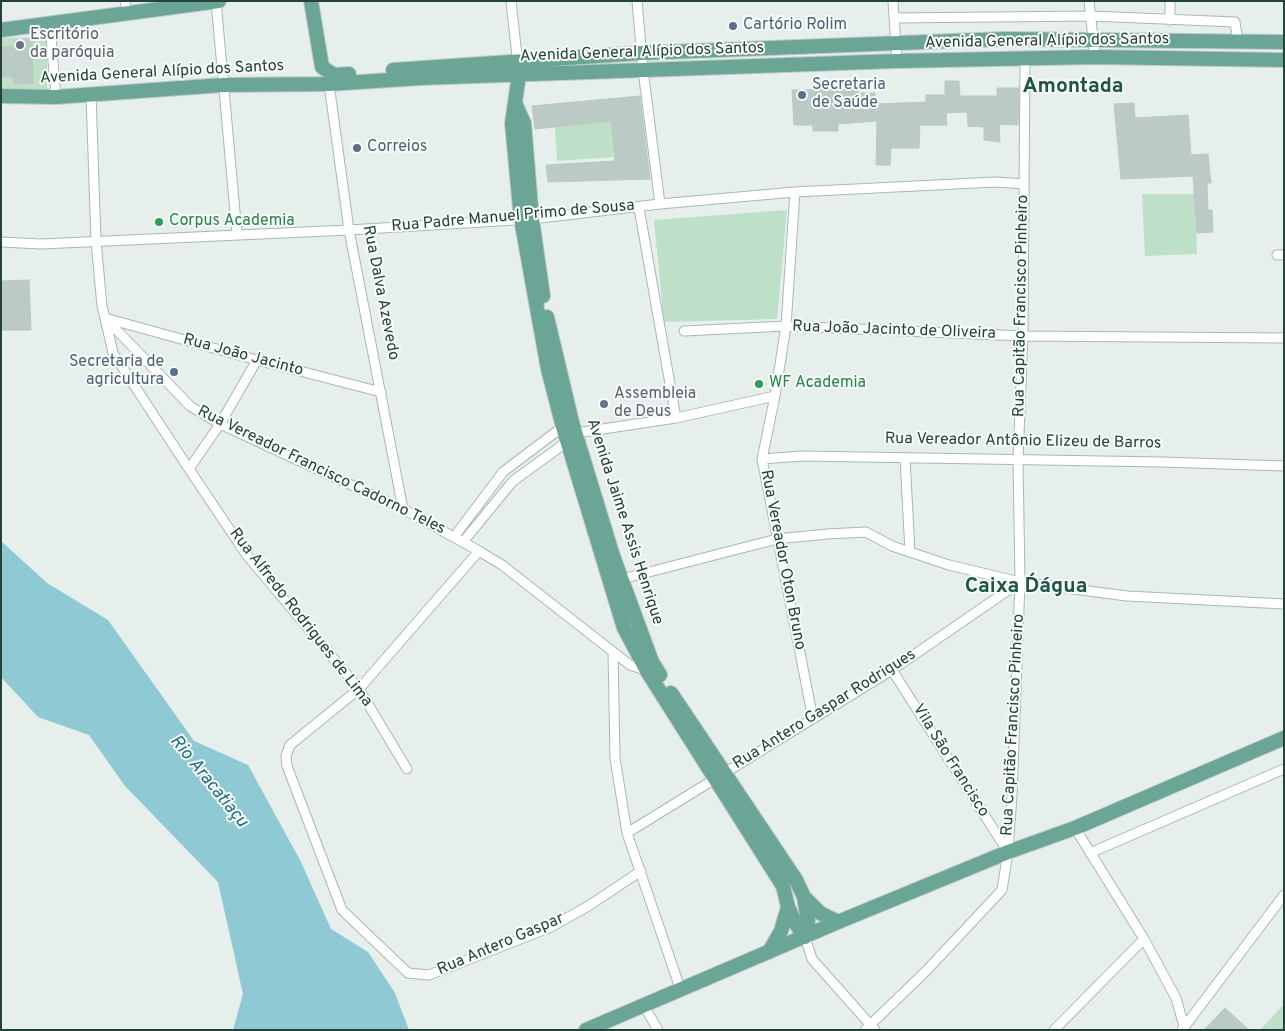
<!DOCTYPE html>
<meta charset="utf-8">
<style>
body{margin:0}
#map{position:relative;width:1285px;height:1031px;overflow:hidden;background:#e6efeb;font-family:Overpass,sans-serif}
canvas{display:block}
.frame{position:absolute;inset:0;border:2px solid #24423a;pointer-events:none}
</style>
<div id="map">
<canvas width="1285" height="1031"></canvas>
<div class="frame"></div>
</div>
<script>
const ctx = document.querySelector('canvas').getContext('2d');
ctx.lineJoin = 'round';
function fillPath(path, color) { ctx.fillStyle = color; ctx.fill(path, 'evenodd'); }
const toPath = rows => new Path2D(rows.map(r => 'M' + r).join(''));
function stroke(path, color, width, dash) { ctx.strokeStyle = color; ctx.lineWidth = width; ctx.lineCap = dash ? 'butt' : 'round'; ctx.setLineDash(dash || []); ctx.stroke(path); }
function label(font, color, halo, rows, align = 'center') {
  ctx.font = font + ' Overpass,sans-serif'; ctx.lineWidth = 4; ctx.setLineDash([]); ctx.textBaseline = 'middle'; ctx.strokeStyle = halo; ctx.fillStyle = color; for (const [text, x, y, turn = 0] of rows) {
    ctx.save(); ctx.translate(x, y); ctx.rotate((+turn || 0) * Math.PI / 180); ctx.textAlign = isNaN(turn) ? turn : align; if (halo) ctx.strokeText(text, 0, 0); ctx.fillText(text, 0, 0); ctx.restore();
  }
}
fillPath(toPath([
 [47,37,47,89,1,89,1,38],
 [611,121,614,157,557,161,555,127],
 [1142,194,1195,194,1197,254,1145,256],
 [787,210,777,319,664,322,654,220],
 [1284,1004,1284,1030,1262,1030,1261,1029]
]), '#bfe0c8');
fillPath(toPath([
 [1,541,47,583,108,620,194,741,248,765,301,862,331,929,368,952,395,993,409,1030,233,1030,243,994,218,882,125,786,89,735,38,717,1,677]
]), '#8ec9d4');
const building = toPath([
 [32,39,33,83,14,84,13,76,1,77,1,47,14,47,14,40,32,39],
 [945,81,959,81,960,96,997,96,997,88,1019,88,1018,125,999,124,1000,142,984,140,984,127,968,126,967,112,946,113,947,125,920,125,919,148,891,148,890,165,876,165,877,121,838,124,838,131,813,131,813,125,794,125,792,90,858,89,858,93,875,93,875,104,926,102,926,95,945,95,945,81],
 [640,96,650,179,548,182,546,165,615,161,611,121,535,129,532,106,640,96],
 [1134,103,1135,118,1188,115,1191,155,1208,154,1211,183,1207,183,1208,210,1212,210,1213,232,1197,233,1193,176,1121,179,1114,104,1134,103],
 [29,280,31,330,1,330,1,281,29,280],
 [1225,1008,1249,1030,1204,1030,1225,1008]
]);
fillPath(building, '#bbcac4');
stroke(building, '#b8c9c2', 1);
const minor = toPath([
 [125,1,127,13],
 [216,1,237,234],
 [511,1,518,65],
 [637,1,643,70,660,204],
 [893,1,897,61],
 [1089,1,1095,57],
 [895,18,1091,16,1235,22,1238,41],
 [1170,20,1170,1],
 [50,25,56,97],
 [329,84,349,230,403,509],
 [91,95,96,241,102,306,105,318,190,406,220,424,403,509,479,551,502,565,630,665,648,671],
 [795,192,786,326,775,396,762,459,813,719],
 [639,208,676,418],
 [1,242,41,244,349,230,532,219,660,204,795,192,996,182,1024,184],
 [1277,255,1284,255],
 [684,331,786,326,1023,336,1284,338],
 [381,392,257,360,105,318,113,353,189,469,246,554,359,689,407,769],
 [905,458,910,552],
 [762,459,802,456,1162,462,1284,466],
 [189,469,220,424,257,360],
 [454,537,503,472,565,425],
 [463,542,513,481,568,441,576,433,676,418,775,396],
 [479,551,359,689,290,745,286,756,287,766,342,910,408,973,429,975,551,927,590,905,641,871],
 [622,579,777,539,827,534,866,532,892,546,949,565,1020,582,1127,596,1284,604],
 [613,652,615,758,627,833,680,988],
 [892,670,1008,852],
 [1075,828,1144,939,1176,998,1185,1030],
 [627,833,892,670,1020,582],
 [1090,853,1284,769],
 [805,937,812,959,875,1030],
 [643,1004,658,1030],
 [865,1030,927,970,1002,890,1008,852,1012,795,1020,582,1018,459,1023,336,1025,59],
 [1054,1030,1144,939],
 [1182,1030,1284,895]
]);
const primary = toPath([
 [311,1,322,67,334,75,349,74],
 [1,30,219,1],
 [393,70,641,53,1004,39,1284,42],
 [519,75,512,123,521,219,548,369,563,427,624,628,647,671,783,886,788,907,781,931,769,952],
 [1,96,56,97,223,85,329,84,421,78,897,61,1095,57,1284,60],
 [515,103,524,123,532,219,543,296],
 [547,317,572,422,613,556,652,662,660,675],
 [671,693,796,880,804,897,820,913,838,922],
 [804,897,808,921,805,937],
 [788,907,796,924,805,937],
 [586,1030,838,922,1008,852,1075,828,1284,738]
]);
stroke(minor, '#a8b8b2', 11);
stroke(primary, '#c2cac8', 16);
stroke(minor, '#fff', 9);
stroke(primary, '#6aa596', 14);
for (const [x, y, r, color] of [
 [733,26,5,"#5c6f8a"],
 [20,45,5,"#6b7280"],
 [802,95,5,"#5c6f8a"],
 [357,148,5,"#5c6f8a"],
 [159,222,5,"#2e9e5b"],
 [174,372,5,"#5c6f8a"],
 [759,384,5,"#2e9e5b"],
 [604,404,5,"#6b7280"]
]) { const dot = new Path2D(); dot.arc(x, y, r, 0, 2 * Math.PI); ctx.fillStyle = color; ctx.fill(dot); stroke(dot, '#f7fbf9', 2); }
label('16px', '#4e5e75', '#f7fbf9', [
 ["Cartório Rolim",743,26],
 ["Secretaria",812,86],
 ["de Saúde",812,104],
 ["Correios",367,148],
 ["Secretaria de",164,363,"right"],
 ["agricultura",164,381,"right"]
], 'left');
label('16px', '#5b616d', '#f7fbf9', [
 ["Escritório",30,36],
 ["da paróquia",30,54],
 ["Assembleia",614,395],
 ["de Deus",614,413]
], 'left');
label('16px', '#24423a', '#f7fbf9', [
 ["Avenida General Alípio dos Santos",1047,42,-1],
 ["Avenida General Alípio dos Santos",642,53,-2],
 ["Avenida General Alípio dos Santos",162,73,-3],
 ["Rua Padre Manuel Primo de Sousa",513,217,-5],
 ["Rua Dalva Azevedo",380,293,79],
 ["Rua Capitão Francisco Pinheiro",1022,306,-89],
 ["Rua João Jacinto de Oliveira",894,331,2],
 ["Rua João Jacinto",243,356,15],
 ["Rua Vereador Antônio Elizeu de Barros",1023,442,1],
 ["Rua Vereador Francisco Cadorno Teles",321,471,26],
 ["Avenida Jaime Assis Henrique",624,522,72],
 ["Rua Vereador Oton Bruno",782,560,79],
 ["Rua Alfredo Rodrigues de Lima",300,618,52],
 ["Rua Antero Gaspar Rodrigues",825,710,-32],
 ["Rua Capitão Francisco Pinheiro",1014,725,-87],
 ["Vila São Francisco",950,761,58],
 ["Rua Antero Gaspar",501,945,-23]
]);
label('16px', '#27864d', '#f7fbf9', [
 ["Corpus Academia",169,222],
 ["WF Academia",769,384]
], 'left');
label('italic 18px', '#1c6f80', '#f7fbf9', [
 ["Rio Aracatiaçu",208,782,51]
]);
label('bold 21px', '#1f5548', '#f7fbf9', [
 ["Amontada",1073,88],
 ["Caixa D´água",1026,588]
]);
</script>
